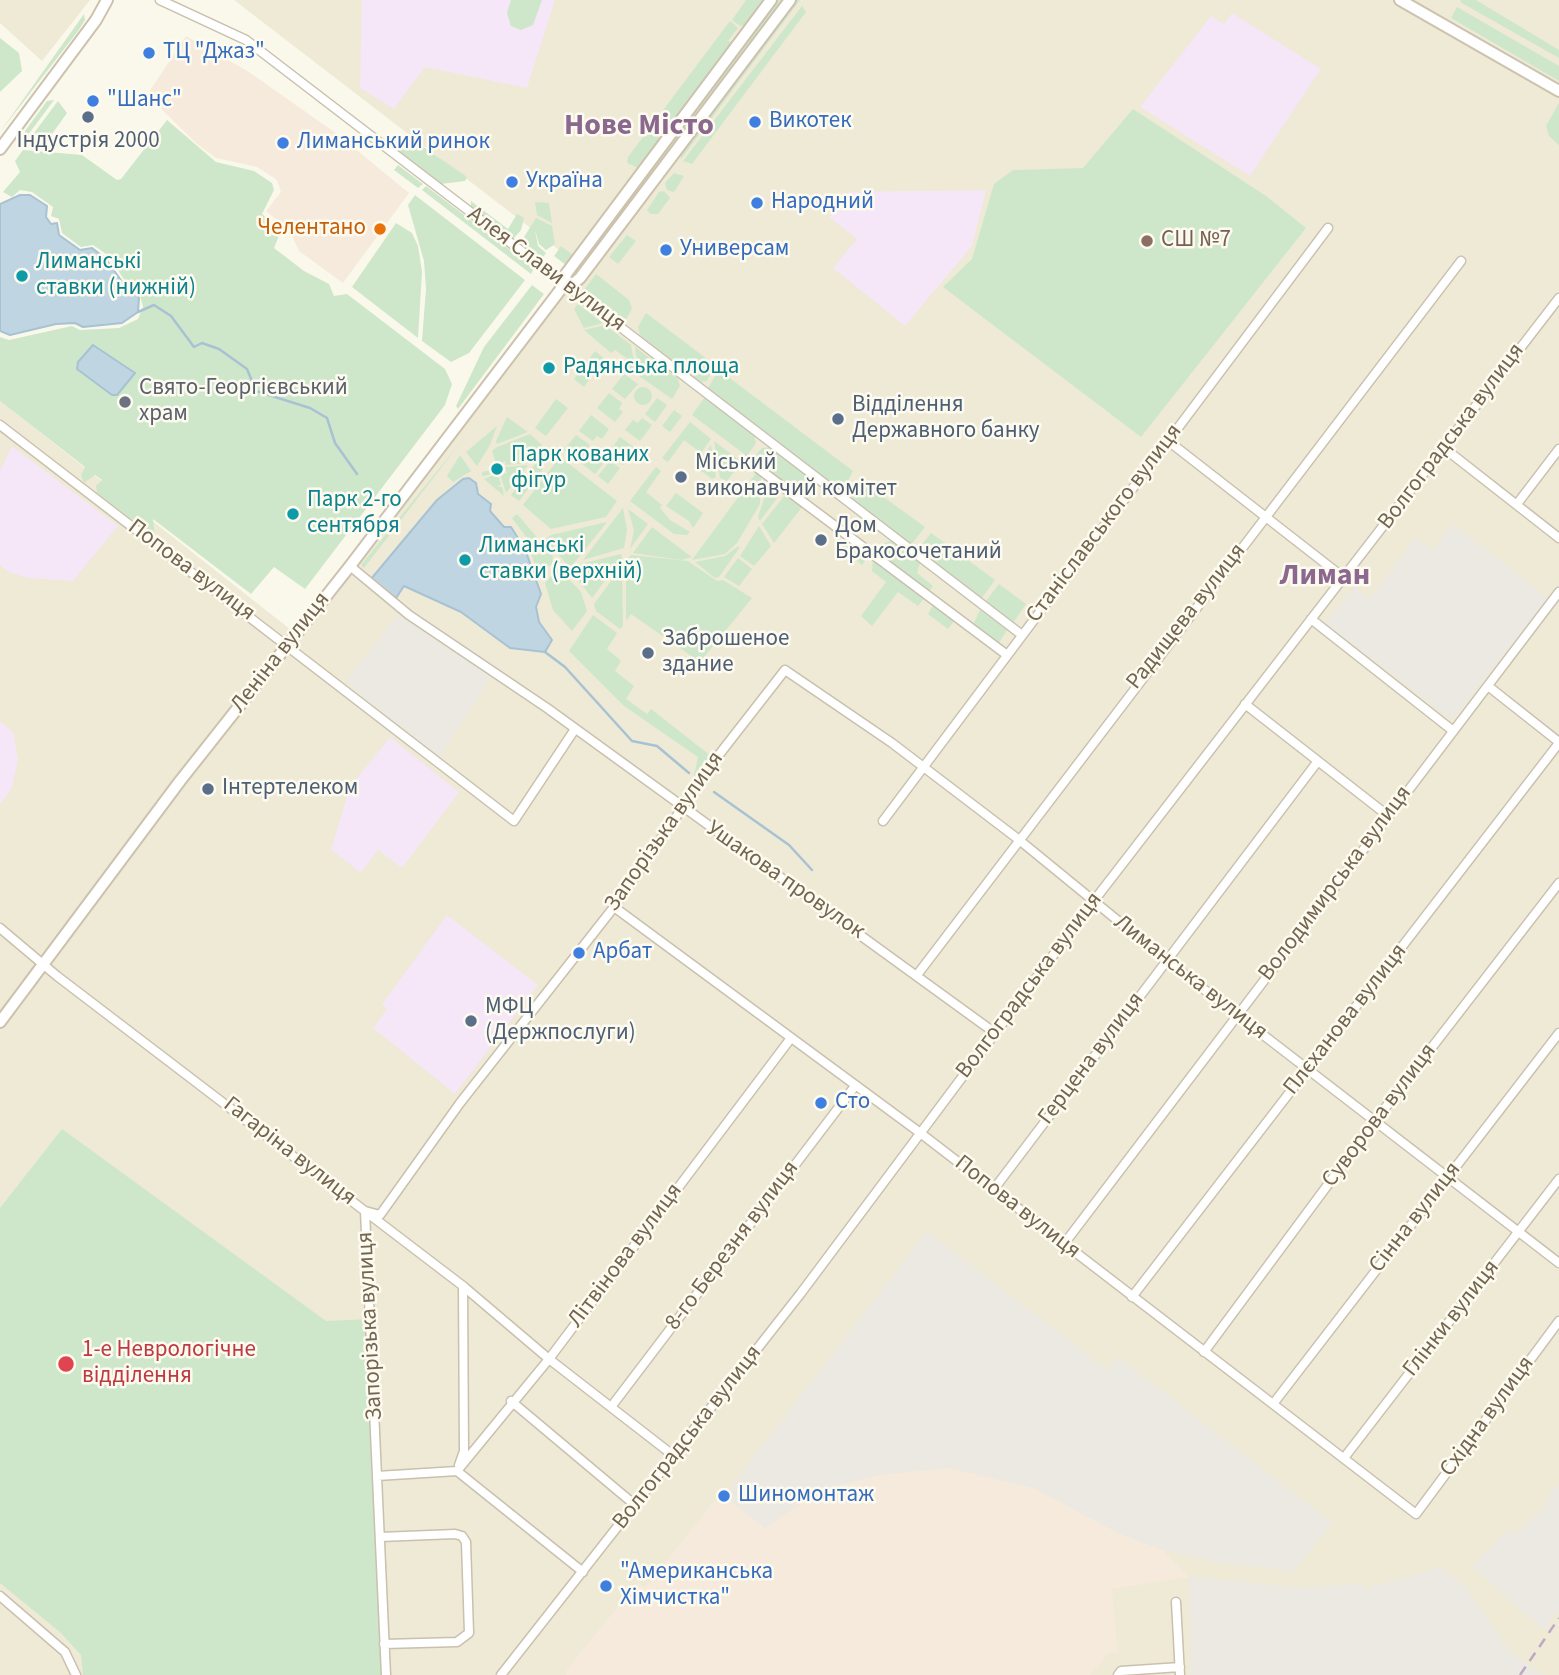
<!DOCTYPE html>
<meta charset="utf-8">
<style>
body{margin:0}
canvas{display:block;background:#faf8ea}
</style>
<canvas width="1559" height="1675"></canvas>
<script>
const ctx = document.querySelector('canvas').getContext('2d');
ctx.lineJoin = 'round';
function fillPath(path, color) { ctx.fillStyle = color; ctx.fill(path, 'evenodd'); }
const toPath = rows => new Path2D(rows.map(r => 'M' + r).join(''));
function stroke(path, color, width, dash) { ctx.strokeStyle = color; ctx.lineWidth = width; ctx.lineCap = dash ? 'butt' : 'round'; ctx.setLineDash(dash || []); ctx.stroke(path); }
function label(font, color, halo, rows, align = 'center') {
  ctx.font = font + ' "Source Sans 3",sans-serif'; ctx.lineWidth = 5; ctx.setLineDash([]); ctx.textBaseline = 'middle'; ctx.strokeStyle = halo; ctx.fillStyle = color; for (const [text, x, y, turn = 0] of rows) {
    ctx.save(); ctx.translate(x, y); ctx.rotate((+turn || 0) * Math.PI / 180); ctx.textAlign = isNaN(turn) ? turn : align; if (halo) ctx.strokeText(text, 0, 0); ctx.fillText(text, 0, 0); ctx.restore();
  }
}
fillPath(toPath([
 [0,0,90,0,42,61,0,23],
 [234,0,1559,0,1559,1675,0,1675,0,401,300,637,580,266]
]), '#eeead6');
fillPath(toPath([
 [186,36,249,72,337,134,409,193,343,283,299,251,289,230,266,211,281,192,277,180,257,167,216,158,197,144,147,95],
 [949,1468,1034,1488,1118,1533,1163,1550,1189,1577,1112,1589,1118,1653,1107,1654,1091,1675,566,1675,567,1669,638,1582,645,1588,715,1500,724,1496,765,1528,822,1489,878,1475]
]), '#f6eadc');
fillPath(toPath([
 [1453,524,1548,598,1452,720,1325,623,1354,587,1370,599,1416,537,1432,550],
 [398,615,491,677,440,757,350,686,347,679],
 [927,1231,1107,1370,1118,1357,1332,1523,1293,1571,1218,1563,1163,1550,1118,1533,1034,1488,949,1468,878,1475,822,1489,765,1528,724,1496],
 [1559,1484,1559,1610,1544,1631,1472,1566,1508,1529,1514,1535,1549,1504,1546,1499],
 [1440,1567,1465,1586,1512,1654,1544,1675,1190,1675,1189,1577,1305,1588,1362,1583,1366,1589]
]), '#ece9e3');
fillPath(toPath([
 [362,0,555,0,527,88,425,67,394,109,360,88],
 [1232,13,1321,69,1250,176,1140,107,1211,16,1224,24],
 [986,190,972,246,905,326,833,268,857,239,829,217,849,192],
 [12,446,118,526,73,581,28,578,6,571,0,564,0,471],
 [0,721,13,732,18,759,12,788,0,804],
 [390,737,459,792,402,868,378,850,361,873,331,850,350,787],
 [447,915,538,985,455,1094,373,1028,387,1009,382,1004]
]), '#f5e7f7');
fillPath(toPath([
 [511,0,542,0,533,25,521,30,511,26,507,13],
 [746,0,765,0,747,24,740,26,732,20],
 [776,0,783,0,579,272,574,269],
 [794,0,800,0,681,159,680,152],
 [1461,0,1476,0,1559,50,1559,58,1460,2],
 [802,6,806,12,692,164,683,161],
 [1457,7,1559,66,1559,81,1451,18],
 [84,14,85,20,78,31,0,132],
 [730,21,738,28,728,41,732,42,638,168,627,163,628,157],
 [0,38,19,53,22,71,0,92],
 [54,100,25,139,25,131,47,101],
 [58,101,67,113,47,141,42,144,28,141],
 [1559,103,1559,145,1549,136,1546,126],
 [1133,109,1266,196,1306,228,1141,437,943,287,972,259,994,184,1013,170,1083,168],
 [167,120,216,162,254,171,272,183,274,190,262,214,281,231,274,248,304,271,329,284,334,296,347,294,445,369,452,384,445,405,305,589,274,567,251,594,153,519,155,537,97,493,96,486,102,480,95,475,84,483,81,475,85,467,0,401,0,337,9,340,72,326,80,330,119,328,138,319,143,307,138,287,125,281,109,256,93,245,81,247,62,233,59,219,51,216,53,207,32,192,20,190,12,197,3,192,20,172,15,161,23,150,82,155,117,180,121,179],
 [406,135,467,177,465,181,441,184,395,149],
 [398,165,423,184,418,188,394,170],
 [674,173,684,176,674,192,667,190,665,183],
 [426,186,534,268,531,274,422,190],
 [664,191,670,198,658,214,651,214,647,210,659,192],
 [415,195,525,280,469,353,451,362,422,341,426,289,424,261,408,205],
 [471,201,508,229,517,214,524,218,521,230,513,239,471,207],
 [535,202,549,203,552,223,537,215],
 [536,218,552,226,555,244,546,250,539,244,535,230,538,246,546,253,541,260,523,247,524,237],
 [396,223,412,233,418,246,422,272,418,338,352,287],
 [627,235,636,241,618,264,609,257],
 [561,246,574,256,566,265,554,256],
 [596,274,629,300,632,309,626,319,620,318,584,290],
 [532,285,544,294,458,409,456,406,484,347],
 [578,304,603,323,584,328,574,309],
 [646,313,715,365,707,381,700,382,640,335,638,327],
 [605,325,631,345,636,374,628,368,632,362,615,350,611,353,584,330],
 [635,347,678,379,680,386,672,399,639,376],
 [595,351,605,359,584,387,574,379],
 [719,370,853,471,845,487,835,487,708,388],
 [624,374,638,384,625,399,612,389],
 '634 396a9 9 0 1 1 18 0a9 9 0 1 1-18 0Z',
 [609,393,622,403,619,409,623,412,615,422,597,408],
 [705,397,754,435,756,443,747,456,692,415],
 [657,398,667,405,655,422,645,414],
 [556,399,568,408,546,436,535,428],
 [674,410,682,416,670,432,662,426],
 [591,415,609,429,602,439,597,436,593,441,579,431],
 [507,417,528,432,497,444,496,441],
 [642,418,652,425,640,441,625,430,633,420,638,423],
 [690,422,711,439,701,453,684,440,668,462,662,458],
 [497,426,490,445,477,466,466,452],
 [530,434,542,445,529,463,506,465,505,461,497,466,492,451,497,447],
 [576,435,590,445,578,461,564,450],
 [465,437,454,451,364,568,361,565],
 [620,437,635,448,623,465,612,457,616,451,612,448],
 [714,441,742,462,727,481,720,478],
 [711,445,716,477,712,479,696,467],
 [770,447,812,480,815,489,806,502,752,459,762,448],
 [588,454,603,464,595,474,581,463],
 [460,455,471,471,453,482,447,476],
 [560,457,617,501,606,517,551,529,523,505],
 [610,461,620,468,608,484,598,476],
 [536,463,543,469,519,501,511,495],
 [528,465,506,493,500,474,507,473,505,467],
 [656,467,661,471,646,492,662,505,660,508,670,520,690,532,687,535,674,534,630,501],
 [496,469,501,484,498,487,502,487,504,496,484,479,492,476,492,474,482,476,482,472],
 [756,473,761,477,760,504,737,543,725,554,692,560],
 [763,479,779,490,780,494,760,521,758,517,764,499],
 [860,480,925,527,911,545,853,500,851,492],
 [676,493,703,513,693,528,689,521,666,506],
 [785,495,802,507,774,543,762,524],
 [623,508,627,530,624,548,583,560],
 [628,509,648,524,630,549,634,530],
 [517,514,553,556,552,563,542,573,537,570,530,551,535,542,530,542,512,518],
 [607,522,570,568,545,539,551,535],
 [759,526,771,546,754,566,740,556],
 [652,527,685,552,692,557,681,560,633,553],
 [931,533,995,580,981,599,918,550],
 [891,541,920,563,917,573,933,586,927,594,876,554,882,544],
 [846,542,868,557,862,565,842,548],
 [737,547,740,547,719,577,715,578,695,562,725,556],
 [621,554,622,558,592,598,573,573,580,564],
 [631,555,688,561,717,581,723,580,752,598,700,662,631,614,626,621,626,561],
 [873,557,925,597,918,606,898,592,872,626,861,616,886,582,872,571],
 [738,558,752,569,739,586,724,577],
 [622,566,623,626,620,629,596,611,594,604],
 [558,568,581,592,587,611,572,631,553,610,545,583],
 [999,584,1026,604,1013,623,986,601],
 [934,604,955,620,948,629,928,614],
 [980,610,1007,630,997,646,969,624,974,623],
 [593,615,617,633,607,649,621,661,615,671,634,686,626,699,647,714,651,709,711,756,696,780,694,775,698,757,624,706,569,651],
 [62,1129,326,1321,371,1319,386,1675,83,1675,81,1655,61,1633,0,1583,0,1208]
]), '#cee7ca');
const water = toPath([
 [20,195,30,195,47,206,46,217,51,224,57,223,59,235,80,250,92,248,105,258,123,283,134,289,139,298,138,312,122,323,83,327,75,323,56,324,10,335,0,331,0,204,20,195],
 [93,345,135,373,117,395,112,395,77,369,78,362,93,345],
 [469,478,476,483,478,494,491,504,490,511,504,527,511,527,525,549,541,594,536,607,539,622,552,640,545,652,510,648,461,612,404,586,396,598,371,579,437,500,463,479,469,478]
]);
fillPath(water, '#c0d5e2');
stroke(water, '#a8c2d3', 2);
stroke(toPath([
 [138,312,154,305,171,316,194,347,202,343,219,349,247,369,256,391,310,408,327,418,335,443,357,474],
 [545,652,565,667,632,741,657,746,689,773],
 [714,792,789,845,812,870]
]), '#a8c2d3', 2.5);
const street = toPath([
 [160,0,246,40,1022,635],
 [0,425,514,821,575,729],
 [1167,440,1344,578],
 [1444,448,1559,538],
 [747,460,1007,655],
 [1517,504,1559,449],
 [350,566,409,615,547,708,995,1033],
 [1311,619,1452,730],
 [1488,686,1559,742],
 [1245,704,1387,815],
 [883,821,1328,228],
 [614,907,919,1132,1416,1514,1559,1321],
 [0,928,57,976,463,1286,549,1359,674,1456],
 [917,975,1461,261],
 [994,1189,1318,761],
 [1064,1244,1559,592],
 [1132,1297,1559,743],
 [1204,1352,1375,1121,1559,883],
 [511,1401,635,1505],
 [1273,1404,1559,1033],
 [611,1407,855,1086],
 [1344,1458,1559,1179],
 [459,1465,464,1451,463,1286],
 [457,1471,549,1359,791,1038],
 [377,1476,457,1471,583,1572],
 [380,1537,455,1534,462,1536,466,1542,469,1633,457,1642,384,1644],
 [0,1596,65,1652,76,1675],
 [1176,1602,1180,1675],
 [386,1675,365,1211,380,1215,460,1103,614,907,718,756,785,670,892,743,1018,839,1166,960,1559,1263],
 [501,1675,801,1293,1093,902,1559,298],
 [1118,1675,1121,1671,1180,1667]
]);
const secondary = toPath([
 [1400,0,1559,91],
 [0,149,96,20,107,0],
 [564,285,574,283,580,278,790,0],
 [0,1022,180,781,350,566,564,285,566,274,771,0]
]);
stroke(street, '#c9c0ae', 11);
stroke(secondary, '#ccc2ad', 14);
stroke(street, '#fff', 8);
stroke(secondary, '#fff', 10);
stroke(toPath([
 [1520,1675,1559,1618]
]), '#bea9c4', 2.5, [10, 7]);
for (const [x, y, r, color] of [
 [149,53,7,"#3f7fe0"],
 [93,101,7,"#3f7fe0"],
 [88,117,7,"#5c6f8a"],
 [755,122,7,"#3f7fe0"],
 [283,143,7,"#3f7fe0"],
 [512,182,7,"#3f7fe0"],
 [757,203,7,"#3f7fe0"],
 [380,229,7,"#e8710a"],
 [1147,241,7,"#8d6e63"],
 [666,250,7,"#3f7fe0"],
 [22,276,7,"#0f9aa8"],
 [549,368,7,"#0f9aa8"],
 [125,402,7,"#6b7280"],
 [838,419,7,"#5c6f8a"],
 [497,469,7,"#0f9aa8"],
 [681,477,7,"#5c6f8a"],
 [293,514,7,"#0f9aa8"],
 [821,540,7,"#5c6f8a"],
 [465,560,7,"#0f9aa8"],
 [648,653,7,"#5c6f8a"],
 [208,789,7,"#5c6f8a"],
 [579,953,7,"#3f7fe0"],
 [471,1021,7,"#5c6f8a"],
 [821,1103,7,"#3f7fe0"],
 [66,1364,9,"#e0444e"],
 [724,1496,7,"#3f7fe0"],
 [606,1586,7,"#3f7fe0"]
]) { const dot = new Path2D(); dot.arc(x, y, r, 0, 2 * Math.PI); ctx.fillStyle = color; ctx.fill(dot); stroke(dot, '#fdfbf0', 2.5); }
label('23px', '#366cbe', '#fdfbf0', [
 ["ТЦ \"Джаз\"",163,53],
 ["\"Шанс\"",107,101],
 ["Викотек",769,122],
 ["Лиманський ринок",297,143],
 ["Україна",526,182],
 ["Народний",771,203],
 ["Универсам",680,250],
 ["Арбат",593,953],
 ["Сто",835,1103],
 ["Шиномонтаж",738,1496],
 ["\"Американська",620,1573],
 ["Хімчистка\"",620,1599]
], 'left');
label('23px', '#4e5e75', '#fdfbf0', [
 ["Індустрія 2000",88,142,"center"],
 ["Відділення",852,406],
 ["Державного банку",852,432],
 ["Міський",695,464],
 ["виконавчий комітет",695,490],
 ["Дом",835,527],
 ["Бракосочетаний",835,553],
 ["Заброшеное",662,640],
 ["здание",662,666],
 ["Інтертелеком",222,789],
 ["МФЦ",485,1008],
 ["(Держпослуги)",485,1034]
], 'left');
label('23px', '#c56008', '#fdfbf0', [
 ["Челентано",366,229]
], 'right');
label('23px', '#785e54', '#fdfbf0', [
 ["СШ №7",1161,241]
], 'left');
label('23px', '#0d838f', '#fdfbf0', [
 ["Лиманські",36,263],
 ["ставки (нижній)",36,289],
 ["Радянська площа",563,368],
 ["Парк кованих",511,456],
 ["фігур",511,482],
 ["Парк 2-го",307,501],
 ["сентября",307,527],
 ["Лиманські",479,547],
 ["ставки (верхній)",479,573]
], 'left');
label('23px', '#736550', '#fdfbf0', [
 ["Алея Слави вулиця",546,270,37],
 ["Волгоградська вулиця",1452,437,-53],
 ["Станіславського вулиця",1105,524,-53],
 ["Попова вулиця",191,571,37],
 ["Радищева вулиця",1187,617,-52],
 ["Леніна вулиця",281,653,-52],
 ["Запорізька вулиця",665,832,-55],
 ["Ушакова провулок",785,881,35],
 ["Володимирська вулиця",1336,884,-53],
 ["Лиманська вулиця",1190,978,38],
 ["Волгоградська вулиця",1030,986,-53],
 ["Плєханова вулиця",1346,1020,-52],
 ["Герцена вулиця",1092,1059,-53],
 ["Суворова вулиця",1380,1116,-53],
 ["Гагаріна вулиця",289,1152,38],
 ["Попова вулиця",1017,1208,38],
 ["Сінна вулиця",1416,1218,-52],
 ["8-го Березня вулиця",733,1246,-53],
 ["Літвінова вулиця",626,1256,-53],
 ["Глінки вулиця",1452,1319,-52],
 ["Запорізька вулиця",371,1326,-93],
 ["Східна вулиця",1488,1417,-54],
 ["Волгоградська вулиця",688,1438,-52]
]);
label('23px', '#5b616d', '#fdfbf0', [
 ["Свято-Георгієвський",139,389],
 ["храм",139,415]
], 'left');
label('23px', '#be3a42', '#fdfbf0', [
 ["1-е Неврологічне",82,1351],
 ["відділення",82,1377]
], 'left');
label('bold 30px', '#8b688e', '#fdfbf0', [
 ["Нове Місто",639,127],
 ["Лиман",1325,577]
]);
</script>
